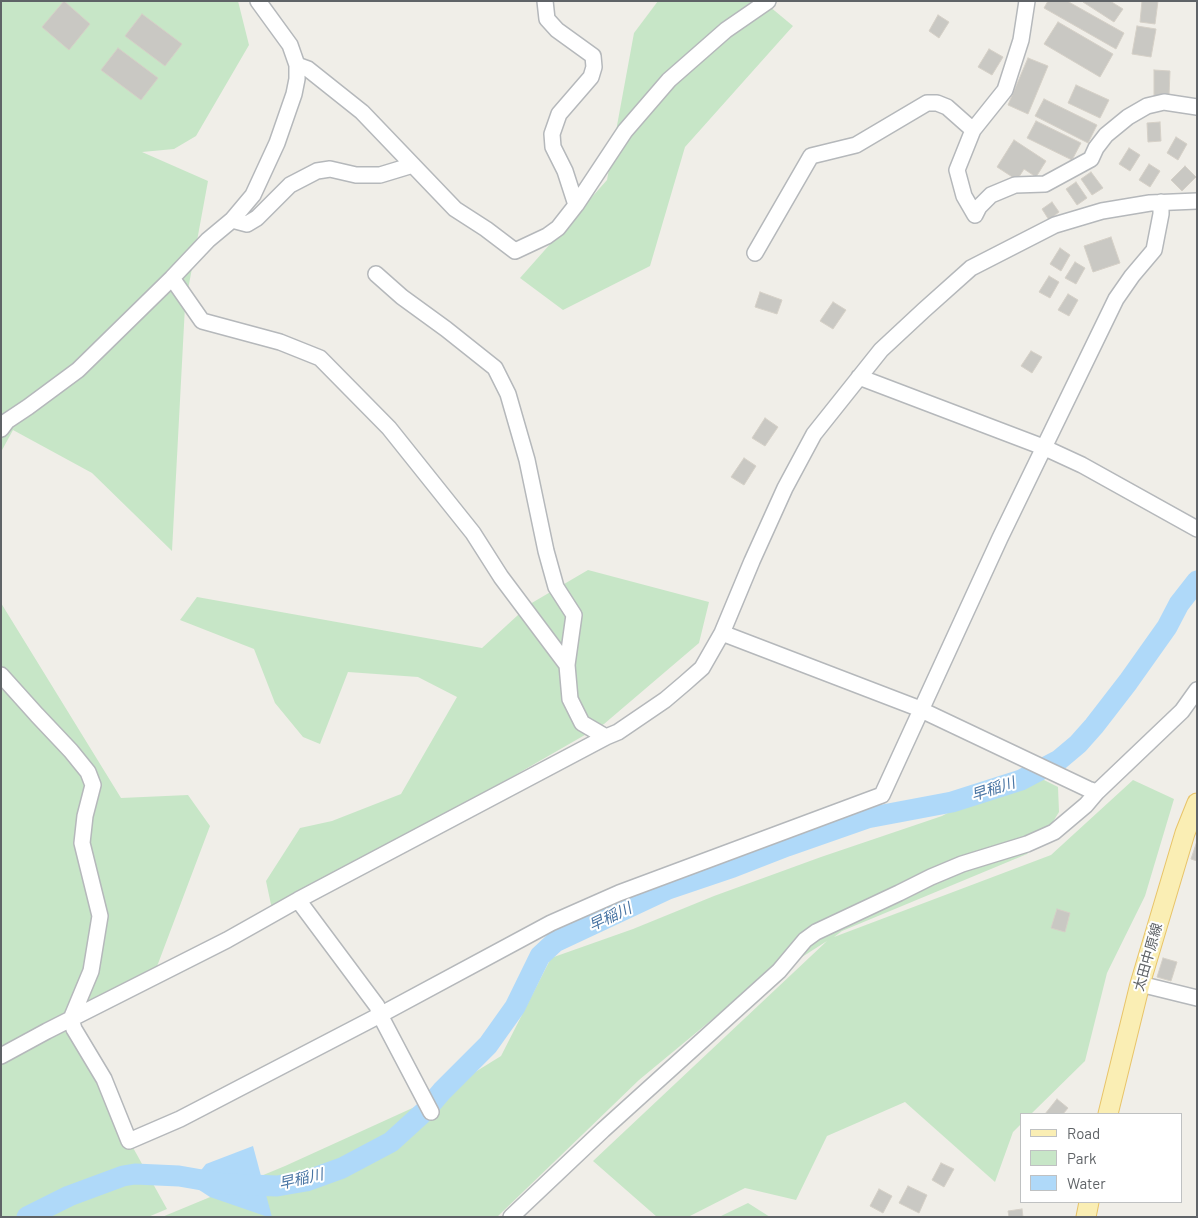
<!DOCTYPE html>
<meta charset="utf-8">
<style>
body{margin:0}
#map{position:relative;width:1198px;height:1218px;overflow:hidden;background:#f0eee8;font-family:Barlow,sans-serif}
canvas{display:block}
.frame{position:absolute;inset:0;border:2px solid #5f6367;pointer-events:none}
.legend{position:absolute;left:1020px;top:1113px;width:162px;height:90px;box-sizing:border-box;background:#fff;border:1px solid #bfc1c2;margin:0;padding:6px 9px;list-style:none;font-size:15px;color:#5f6367}
.legend li{display:flex;align-items:center;gap:10px;height:25px}
.legend b{width:25px;border:1px solid #bfc1c2}
</style>
<div id="map">
<canvas width="1198" height="1218"></canvas>
<div class="frame"></div>
<ul class="legend">
<li><b style="height:6px;background:#faeeb4"></b>Road</li>
<li><b style="height:14px;background:#c7e6c7"></b>Park</li>
<li><b style="height:14px;background:#afd9f9"></b>Water</li>
</ul>
</div>
<script>
const ctx = document.querySelector('canvas').getContext('2d');
ctx.lineJoin = 'round';
function fillPath(path, color) { ctx.fillStyle = color; ctx.fill(path, 'evenodd'); }
const toPath = rows => new Path2D(rows.map(r => 'M' + r).join(''));
function stroke(path, color, width, dash) { ctx.strokeStyle = color; ctx.lineWidth = width; ctx.lineCap = dash ? 'butt' : 'round'; ctx.setLineDash(dash || []); ctx.stroke(path); }
function label(font, color, halo, rows, align = 'center') {
  ctx.font = font + ' Barlow,"Noto Sans JP",sans-serif'; ctx.lineWidth = 4; ctx.setLineDash([]); ctx.textBaseline = 'middle'; ctx.strokeStyle = halo; ctx.fillStyle = color; for (const [text, x, y, turn = 0] of rows) {
    ctx.save(); ctx.translate(x, y); ctx.rotate((+turn || 0) * Math.PI / 180); ctx.textAlign = isNaN(turn) ? turn : align; if (halo) ctx.strokeText(text, 0, 0); ctx.fillText(text, 0, 0); ctx.restore();
  }
}
fillPath(toPath([
 [1,1,238,1,249,45,196,136,174,149,142,152,208,181,185,306,172,551,92,473,13,430,1,452],
 [658,1,763,1,793,26,685,147,650,266,563,310,520,278,607,180,634,33],
 [588,570,709,602,699,643,604,724,273,914,266,881,300,828,332,821,401,794,457,697,418,677,348,672,320,744,303,737,275,703,254,649,180,620,197,597,482,648,530,604],
 [1,603,121,798,188,795,210,826,153,977,64,1023,167,1209,148,1217,1,1217],
 [1026,771,1058,787,1059,812,1046,833,1027,854,842,931,834,937,1051,855,1133,780,1174,799,1145,896,1107,973,1085,1061,1031,1114,1022,1114,1022,1123,1013,1132,995,1182,905,1102,827,1136,796,1200,745,1188,688,1217,657,1217,593,1161,827,941,738,998,639,1080,497,1217,162,1217,285,1166,430,1100,501,1056,551,958,633,929,714,896,821,857,942,816],
 [748,1203,770,1217,719,1217]
]), '#c7e6c7');
fillPath(toPath([
 [253,1146,272,1217,268,1217,210,1197,190,1184,206,1164]
]), '#afd9f9');
stroke(toPath([
 [27,1217,69,1196,123,1176,135,1174,179,1176,225,1184,277,1186,306,1181,342,1168,391,1142,425,1111,442,1091,488,1045,515,1007,540,956,555,942,668,889,733,867,787,846,867,818,952,802,1021,780,1059,760,1078,744,1094,726,1128,682,1167,627,1179,604,1197,581]
]), '#afd9f9', 21);
const building = toPath([
 [64,1,90,24,69,50,42,27,64,1],
 [1048,1,1067,1,1124,33,1116,49,1044,8,1048,1],
 [1083,1,1110,1,1123,9,1114,22,1083,2,1083,1],
 [1142,1,1158,1,1155,24,1140,22,1142,1],
 [142,14,182,44,165,66,125,36,142,14],
 [938,15,949,22,939,38,929,31,938,15],
 [1058,22,1113,54,1100,77,1044,44,1058,22],
 [1137,26,1156,29,1151,57,1132,54,1137,26],
 [118,48,158,78,141,100,101,70,118,48],
 [989,49,1003,57,992,75,978,67,989,49],
 [1028,58,1048,66,1028,114,1008,105,1028,58],
 [1154,70,1170,71,1169,96,1154,96,1154,70],
 [1076,85,1109,100,1100,118,1068,103,1076,85],
 [1044,99,1097,125,1088,143,1035,116,1044,99],
 [1036,121,1081,143,1072,160,1027,138,1036,121],
 [1160,122,1161,141,1148,142,1147,123,1160,122],
 [1176,137,1187,144,1178,160,1167,153,1176,137],
 [1014,140,1046,161,1036,177,1024,169,1017,180,997,167,1014,140],
 [1129,148,1140,155,1130,171,1119,164,1129,148],
 [1149,164,1160,171,1150,187,1139,180,1149,164],
 [1185,166,1196,177,1182,191,1171,180,1185,166],
 [1091,172,1103,188,1092,195,1081,179,1091,172],
 [1076,182,1087,198,1077,205,1066,189,1076,182],
 [1052,202,1059,212,1049,220,1042,209,1052,202],
 [1111,237,1120,263,1093,272,1084,246,1111,237],
 [1060,248,1070,255,1061,271,1050,264,1060,248],
 [1075,262,1085,268,1076,284,1065,278,1075,262],
 [1049,276,1059,282,1050,298,1039,292,1049,276],
 [760,292,782,300,777,314,755,307,760,292],
 [1068,294,1078,300,1069,316,1058,310,1068,294],
 [833,302,846,310,833,329,820,321,833,302],
 [1031,351,1042,357,1032,373,1021,366,1031,351],
 [765,418,778,427,765,446,752,438,765,418],
 [744,458,756,466,744,485,731,477,744,458],
 [1197,841,1197,861,1191,859,1197,841],
 [1057,909,1070,913,1065,932,1051,928,1057,909],
 [1163,958,1177,962,1171,981,1157,977,1163,958],
 [1057,1099,1068,1108,1063,1114,1045,1114,1057,1099],
 [941,1163,954,1169,944,1187,932,1180,941,1163],
 [908,1186,927,1195,919,1213,899,1203,908,1186],
 [879,1189,892,1196,883,1213,870,1206,879,1189],
 [1022,1209,1023,1217,1009,1217,1008,1211,1022,1209]
]);
fillPath(building, '#c9c8c3');
stroke(building, '#d5d0c7', 1);
const minor = toPath([
 [545,1,547,19,557,30,593,56,594,67,591,77,559,114,552,134,553,147,565,171,576,205],
 [297,65,308,69,362,112,455,209,486,229,515,251,547,236,558,228,576,205,625,131,669,80,726,30,768,1],
 [975,215,979,207,991,195,1015,185,1045,184,1091,159,1096,148,1106,135,1128,117,1147,106,1164,102,1197,107],
 [975,215,964,196,957,170,973,130,1005,90,1021,40,1027,1],
 [232,220,247,224,257,218,290,185,317,171,330,169,356,175,380,175,413,165],
 [755,253,811,156,856,145,927,103,937,103,947,107,973,130],
 [376,274,402,297,446,329,495,368,508,394,527,460,546,551,556,587,574,615,567,665,570,699,582,723,606,737],
 [172,278,202,321,280,342,320,358,389,428,473,533,501,577,567,665],
 [859,377,1043,447,1082,465,1197,529],
 [1,429,7,421,28,407,78,370,172,278,208,240,232,220,253,195,277,143,294,94,297,79,297,65,290,45,258,1],
 [722,633,915,707,1088,789,1097,792],
 [1,675,37,715,71,751,88,772,93,785,85,816,82,843,100,916,91,971,71,1019,74,1029,104,1079,129,1141,180,1119,380,1015,551,923,619,893,882,795,1000,538,1116,299,1132,276,1154,250,1161,214,1161,202],
 [298,900,377,1006,380,1015,431,1112],
 [1140,984,1197,998],
 [1,1056,47,1031,227,940,298,900,606,737,618,732,665,700,685,683,702,668,722,633,752,561,785,488,814,434,881,350,924,310,971,268,1055,225,1102,211,1150,203,1197,201],
 [511,1217,603,1130,779,971,805,940,816,932,899,893,931,877,962,864,1027,844,1054,832,1086,805,1097,792,1182,711,1197,690]
]);
const major = toPath([
 [1108,1114,1140,984,1185,833,1197,803],
 [1086,1217,1089,1202]
]);
stroke(minor, '#b5b8bb', 18);
stroke(major, '#e8c469', 21);
stroke(minor, '#fff', 15);
stroke(major, '#faeeb4', 19);
label('14px', '#5f6367', '#fff', [
 ["太田中原線",1148,957,-74]
]);
label('italic 15px', '#4874a3', '#fff', [
 ["早稲川",993,789,-18],
 ["早稲川",610,917,-25],
 ["早稲川",301,1179,-13]
]);
</script>
